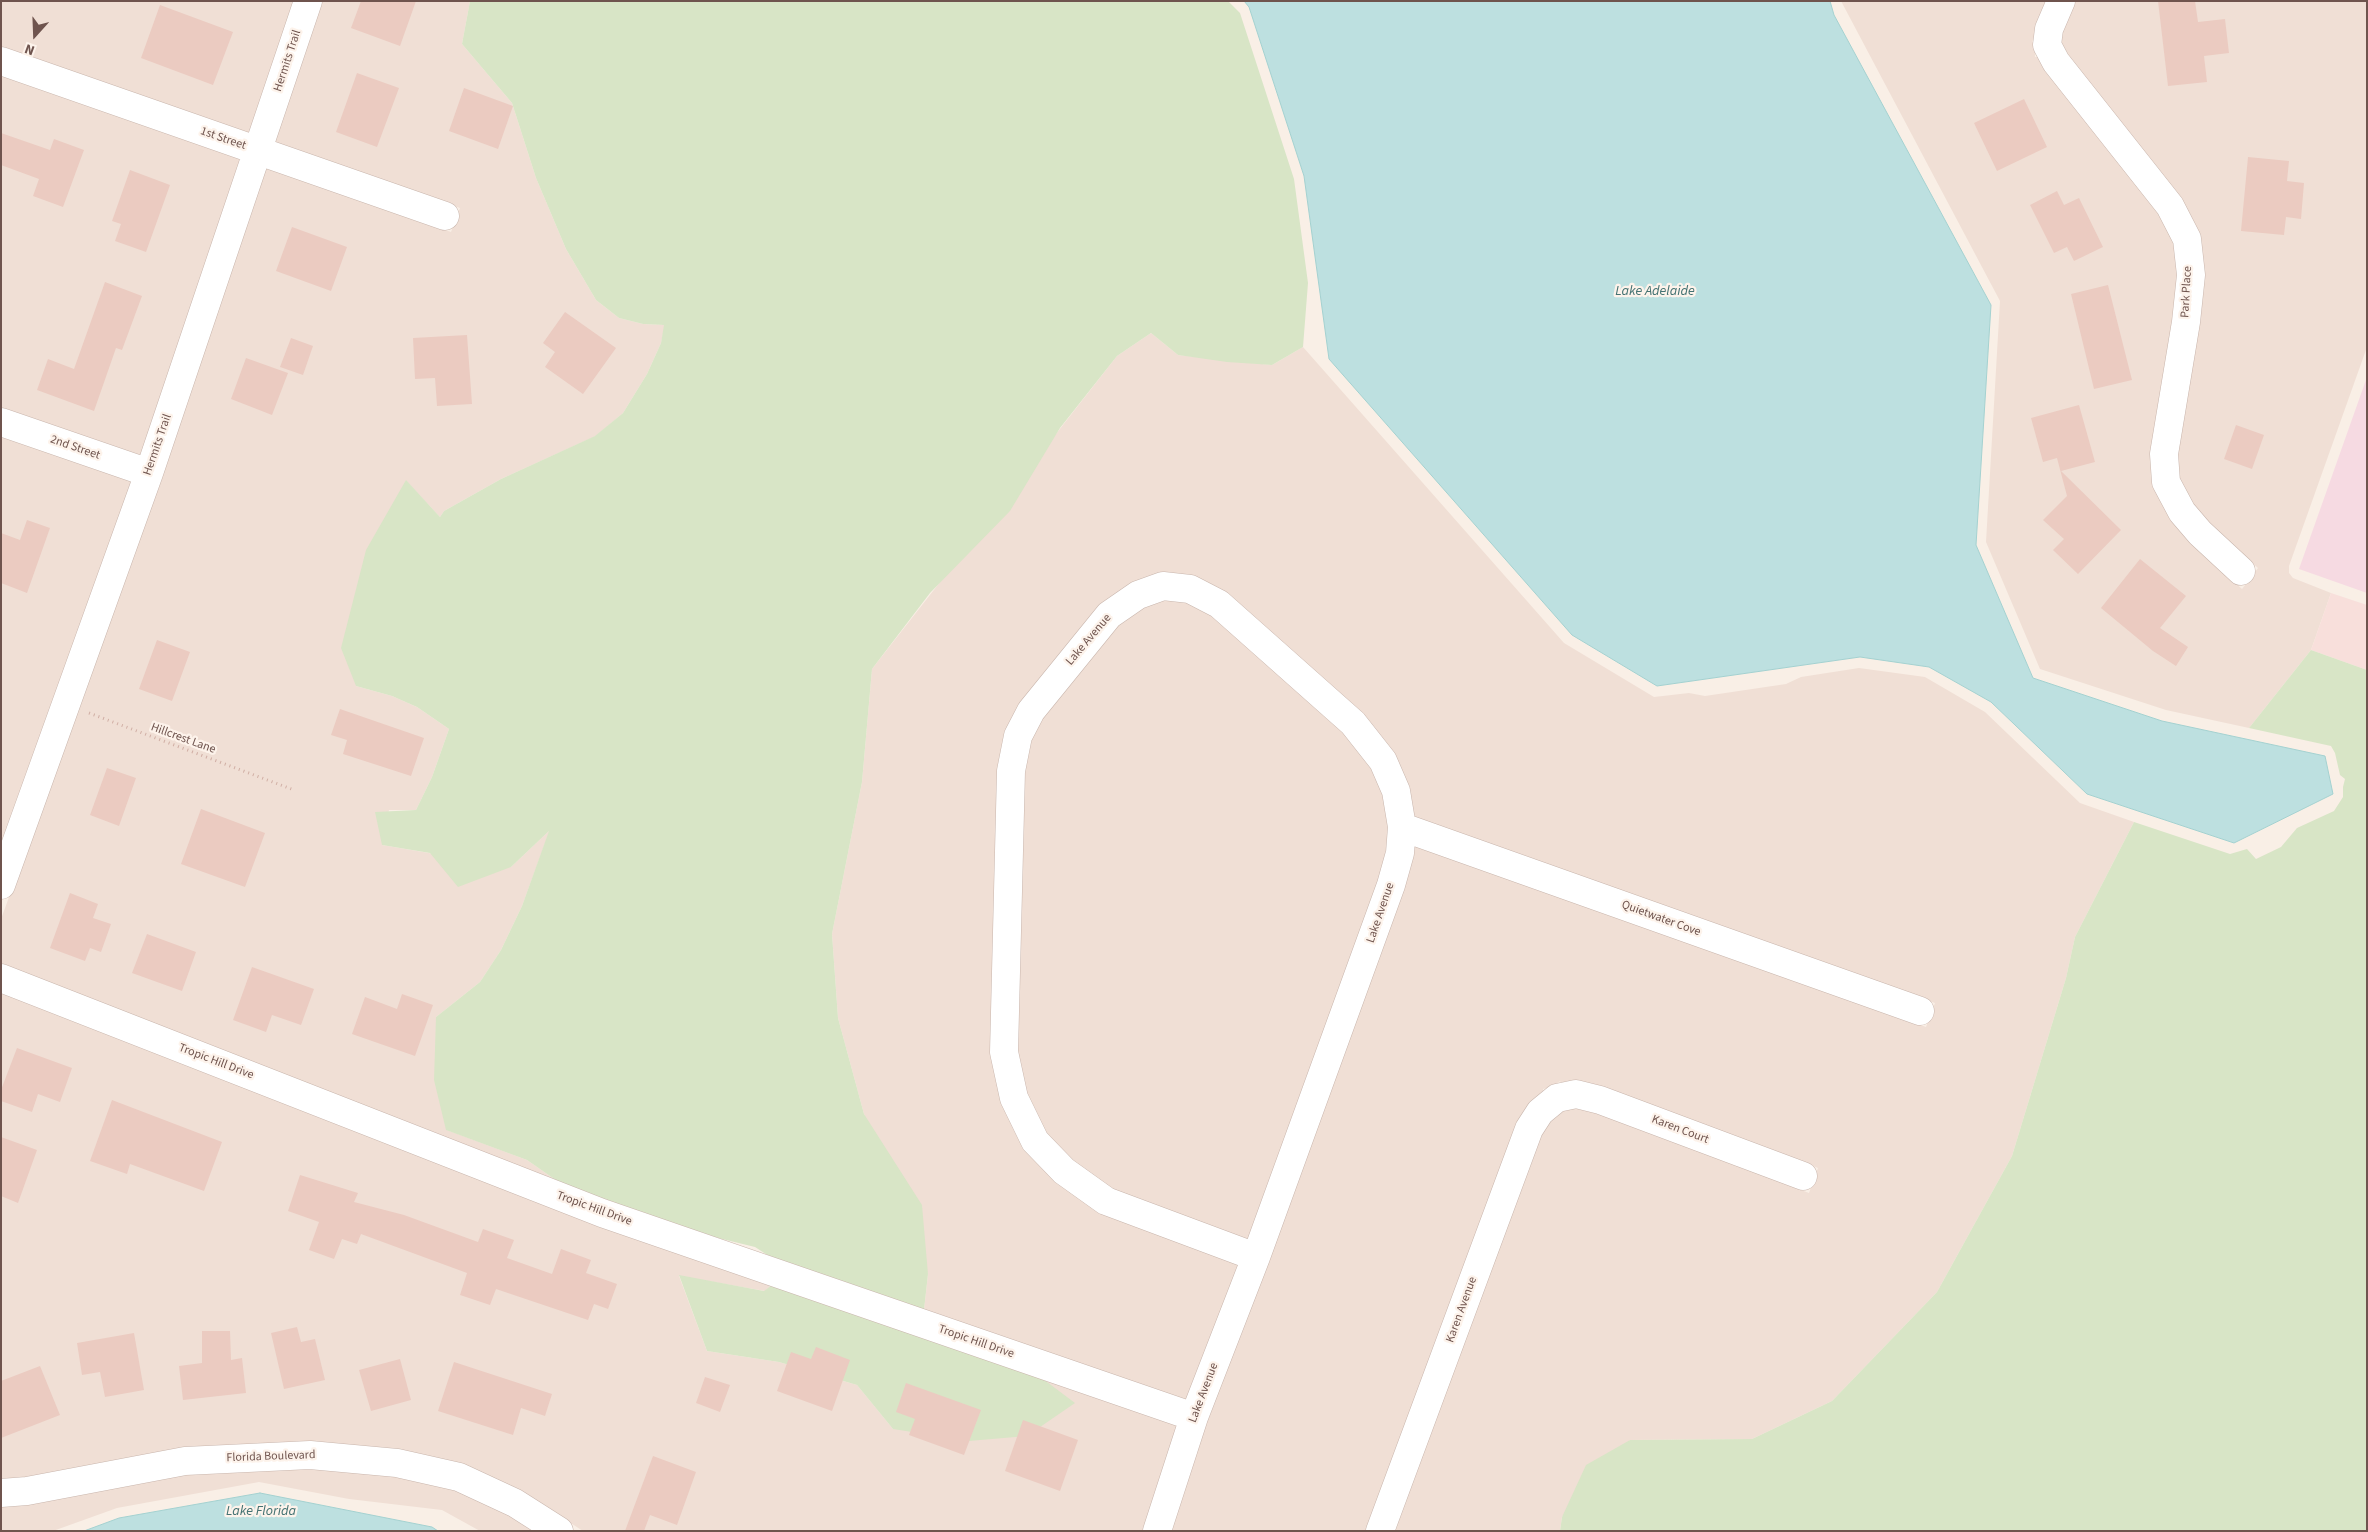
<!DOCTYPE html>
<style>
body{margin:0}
#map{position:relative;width:2368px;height:1532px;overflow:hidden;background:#f9efe6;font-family:"Source Sans 3",sans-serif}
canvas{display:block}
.frame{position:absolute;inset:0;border:2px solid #6f544e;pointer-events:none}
.north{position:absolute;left:10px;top:10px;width:50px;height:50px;-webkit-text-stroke:4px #fdf3eb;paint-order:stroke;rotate:200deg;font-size:14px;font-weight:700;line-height:20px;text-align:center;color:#6f544e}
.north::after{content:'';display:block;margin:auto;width:18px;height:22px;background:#6f544e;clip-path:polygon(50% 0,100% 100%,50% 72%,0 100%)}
</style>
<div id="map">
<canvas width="2368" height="1532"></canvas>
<div class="frame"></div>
<div class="north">N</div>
</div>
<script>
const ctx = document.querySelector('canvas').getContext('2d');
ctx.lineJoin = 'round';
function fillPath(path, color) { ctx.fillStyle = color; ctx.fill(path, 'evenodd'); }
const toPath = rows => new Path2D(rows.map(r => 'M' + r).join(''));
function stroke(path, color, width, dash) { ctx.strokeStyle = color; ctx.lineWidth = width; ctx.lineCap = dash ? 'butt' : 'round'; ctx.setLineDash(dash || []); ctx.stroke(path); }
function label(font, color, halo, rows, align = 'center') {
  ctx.font = font + ' "Source Sans 3",sans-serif'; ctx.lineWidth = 4.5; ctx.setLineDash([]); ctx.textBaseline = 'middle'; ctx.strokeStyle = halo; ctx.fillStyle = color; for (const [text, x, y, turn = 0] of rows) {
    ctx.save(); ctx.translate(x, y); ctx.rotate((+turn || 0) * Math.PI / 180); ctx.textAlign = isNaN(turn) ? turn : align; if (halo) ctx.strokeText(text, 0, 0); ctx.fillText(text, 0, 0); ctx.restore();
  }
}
fillPath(toPath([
 [1,1,296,1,251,134,1,47],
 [320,1,470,1,462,44,512,103,536,178,566,249,596,300,619,318,643,324,665,325,661,343,647,374,623,413,596,436,501,479,444,511,440,517,406,481,356,686,392,696,417,707,449,729,432,777,416,810,389,810,382,845,511,867,550,830,522,906,501,950,480,982,436,1017,447,1130,527,1160,560,1183,1,964,1,919,78,709,265,167,451,232,460,208,273,142],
 [1841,1,2048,1,2037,38,2032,41,2035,48,2035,57,2040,57,2160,214,2175,244,2179,276,2174,321,2152,453,2192,544,2242,589,2258,568,2209,524,2192,503,2178,477,2176,454,2202,275,2060,41,2065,18,2075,1,2367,1,2367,347,2289,566,2289,573,2293,578,2331,593,2311,650,2249,728,2166,710,2040,669,1986,542,2000,301],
 [1,75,243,159,142,457,1,409],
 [1151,333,1178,355,1272,365,1303,347,1564,643,1654,697,1689,693,1705,696,1786,684,1801,677,1859,668,1925,677,1985,712,2080,803,2134,822,2075,937,2066,978,2012,1156,1937,1292,1832,1401,1752,1439,1630,1440,1562,1517,1560,1531,1393,1531,1539,1134,1548,1121,1561,1110,1575,1107,1597,1112,1809,1193,1818,1168,1604,1087,1562,1084,1560,1081,1552,1087,1543,1089,1544,1093,1368,1531,1169,1531,1205,1421,1412,845,1926,1027,1935,1003,1415,818,1415,815,1412,815,1407,784,1225,592,1192,575,1165,573,1023,703,993,1055,1025,1148,1241,1265,1188,1401,924,1310,928,1274,864,1114,838,1018,832,934,862,782,872,669,1117,356],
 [1,436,133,482,1,852],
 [1163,599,1186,601,1212,615,1344,733,1373,769,1385,796,1390,827,1380,882,1250,1241,1112,1189,1071,1161,1045,1132,1025,1093,1016,1049,1023,772,1029,740,1040,718,1116,625,1142,607],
 [1,992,772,1285,765,1291,679,1276,707,1351,779,1362,857,1385,893,1429,1043,1379,1179,1426,1145,1531,583,1531,520,1490,399,1450,1,1480],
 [308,1468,394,1476,455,1489,509,1514,535,1531,480,1531,442,1510,349,1499,259,1482,117,1508,53,1531,1,1531,1,1506,186,1474]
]), '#f0dfd5');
fillPath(toPath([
 [2331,593,2367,605,2367,670,2311,650]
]), '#f8dfdb');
fillPath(toPath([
 [2367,377,2367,593,2299,569]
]), '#f6dae2');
fillPath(toPath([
 [470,1,1228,1,1240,13,1294,179,1308,283,1303,347,1272,365,1227,362,1178,355,1151,333,1117,356,1060,428,1010,511,930,593,872,669,862,782,832,934,838,1018,864,1114,922,1205,928,1274,924,1310,772,1258,755,1247,710,1236,606,1201,560,1183,527,1160,446,1130,434,1080,436,1017,480,982,501,950,522,906,549,831,511,867,458,887,430,853,382,845,375,812,416,810,432,777,449,729,417,707,392,696,356,686,341,648,366,550,406,480,440,517,444,511,501,479,595,436,623,413,647,374,661,343,664,325,643,324,619,318,596,300,566,249,536,178,512,103,462,44],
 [2311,650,2367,670,2367,1531,1560,1531,1562,1517,1586,1465,1630,1440,1752,1439,1832,1401,1937,1292,2012,1156,2066,978,2075,937,2134,822,2230,854,2247,849,2256,859,2281,847,2297,828,2334,811,2343,797,2343,787,2345,779,2340,775,2335,753,2331,746,2249,728],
 [679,1275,764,1291,772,1285,1043,1379,1075,1403,1027,1436,969,1441,893,1429,857,1385,779,1362,707,1351]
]), '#d8e5c6');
const water = toPath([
 [1244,1,1830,1,1834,15,1991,305,1976,545,2033,678,2162,721,2325,756,2333,794,2234,843,2087,794,1991,702,1929,667,1860,657,1657,686,1572,635,1329,359,1304,176,1249,7,1244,1],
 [260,1493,432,1527,438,1531,84,1531,119,1518,260,1493]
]);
fillPath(water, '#bde0e0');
stroke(water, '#a4d1d0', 1);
fillPath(toPath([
 [361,1,416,1,400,46,351,28],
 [2158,1,2195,1,2198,22,2225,19,2229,53,2204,56,2207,82,2168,86],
 [160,5,233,32,213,85,141,58],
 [357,73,399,88,377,147,336,132],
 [464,88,513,106,498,149,449,131],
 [2024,99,2047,147,1997,171,1974,123],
 [1,133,50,150,54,139,84,150,63,207,33,196,39,179,1,165],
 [2248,157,2289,161,2287,181,2304,183,2301,219,2286,217,2284,235,2241,231],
 [130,170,170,185,146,252,115,241,121,224,112,221],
 [2057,191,2064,205,2079,198,2103,247,2074,261,2067,247,2054,253,2030,205],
 [292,227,347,247,331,291,276,271],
 [105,282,142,296,122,350,116,348,94,411,37,390,48,359,74,369],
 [2108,285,2132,380,2094,389,2071,294],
 [565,312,616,348,583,394,545,367,555,352,543,343],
 [467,335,472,404,437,406,435,378,415,379,413,338],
 [291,338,313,346,303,375,280,367],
 [246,358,288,373,272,415,231,399],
 [2079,405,2095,462,2061,471,2121,530,2078,574,2053,550,2064,539,2043,520,2067,496,2057,458,2043,462,2031,418],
 [2236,425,2264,435,2252,469,2224,459],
 [27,520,50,528,27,593,1,583,1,533,20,540],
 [2140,559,2186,596,2160,628,2188,647,2176,666,2153,651,2101,608],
 [157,640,190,652,172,701,139,689],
 [340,709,424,738,411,776,343,754,347,740,331,735],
 [107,768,136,778,119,826,90,815],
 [201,809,265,833,245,887,181,864],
 [70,893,98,904,93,918,111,924,101,952,90,948,85,961,50,948],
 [147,934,196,952,182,991,132,973],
 [252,967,314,989,301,1025,272,1015,266,1032,233,1020],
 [402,994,433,1005,415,1056,352,1034,365,997,397,1009],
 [17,1048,72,1068,60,1102,38,1094,32,1112,1,1101,1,1090],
 [112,1100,222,1142,204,1191,130,1164,127,1174,90,1161],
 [1,1137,37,1150,18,1203,1,1196],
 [300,1175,358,1193,354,1202,404,1215,478,1242,483,1229,514,1240,507,1258,552,1274,561,1249,591,1260,586,1273,617,1284,608,1309,594,1304,588,1320,496,1289,490,1305,460,1295,467,1273,361,1234,357,1244,342,1239,334,1259,309,1250,319,1222,288,1211],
 [297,1327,301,1342,315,1339,325,1380,284,1389,271,1333],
 [202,1331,230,1331,231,1360,242,1358,246,1393,183,1400,179,1366,202,1363],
 [134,1333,144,1390,105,1397,100,1372,82,1375,77,1343],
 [816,1347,850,1360,832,1411,777,1391,791,1352,811,1359],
 [400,1359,411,1400,371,1411,359,1370],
 [454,1362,552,1394,545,1416,521,1408,513,1435,438,1411],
 [40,1366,60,1415,1,1438,1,1381],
 [705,1377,730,1385,720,1412,696,1403],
 [906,1383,981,1410,964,1455,909,1435,915,1419,896,1412],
 [1023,1420,1078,1440,1060,1491,1005,1471],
 [653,1456,696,1472,677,1525,650,1515,644,1531,625,1531]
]), '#ebcbc1');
const minor = toPath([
 [2061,1,2049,29,2047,45,2056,62,2170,206,2187,239,2191,275,2186,322,2164,454,2166,482,2182,512,2200,533,2241,571],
 [1,61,445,216],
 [1,422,149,473],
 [1402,827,1920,1011],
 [1,885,149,473,308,1],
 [1,978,602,1213,1194,1417],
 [1,1493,27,1491,185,1461,310,1455,397,1463,459,1477,515,1503,559,1531],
 [1157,1531,1194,1417,1256,1257,1391,885,1400,853,1402,827,1396,791,1383,761,1353,723,1219,604,1190,589,1163,586,1138,595,1109,615,1031,711,1018,736,1011,771,1004,1052,1014,1098,1035,1141,1064,1171,1106,1201,1256,1257],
 [1380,1531,1529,1129,1540,1112,1557,1098,1576,1094,1600,1100,1803,1176]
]);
stroke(minor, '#c9b6ad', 29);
stroke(toPath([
 [89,713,294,790]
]), '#d0aea4', 3, [1, 4]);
stroke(minor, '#fff', 28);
label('12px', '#6f544e', '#fdf3eb', [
 ["Hermits Trail",288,61,-72],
 ["1st Street",223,139,19],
 ["Park Place",2187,292,-87],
 ["Hermits Trail",158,445,-71],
 ["2nd Street",75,448,19],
 ["Lake Avenue",1089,640,-50],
 ["Hillcrest Lane",183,739,20],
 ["Lake Avenue",1381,913,-71],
 ["Quietwater Cove",1661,919,20],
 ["Tropic Hill Drive",216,1062,21],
 ["Karen Court",1680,1130,21],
 ["Tropic Hill Drive",594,1209,20],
 ["Karen Avenue",1462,1310,-70],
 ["Tropic Hill Drive",976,1342,19],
 ["Lake Avenue",1204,1393,-69],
 ["Florida Boulevard",271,1457,-2]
]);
label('italic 14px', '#447272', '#fdf3eb', [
 ["Lake Adelaide",1655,292],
 ["Lake Florida",261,1512]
]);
</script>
